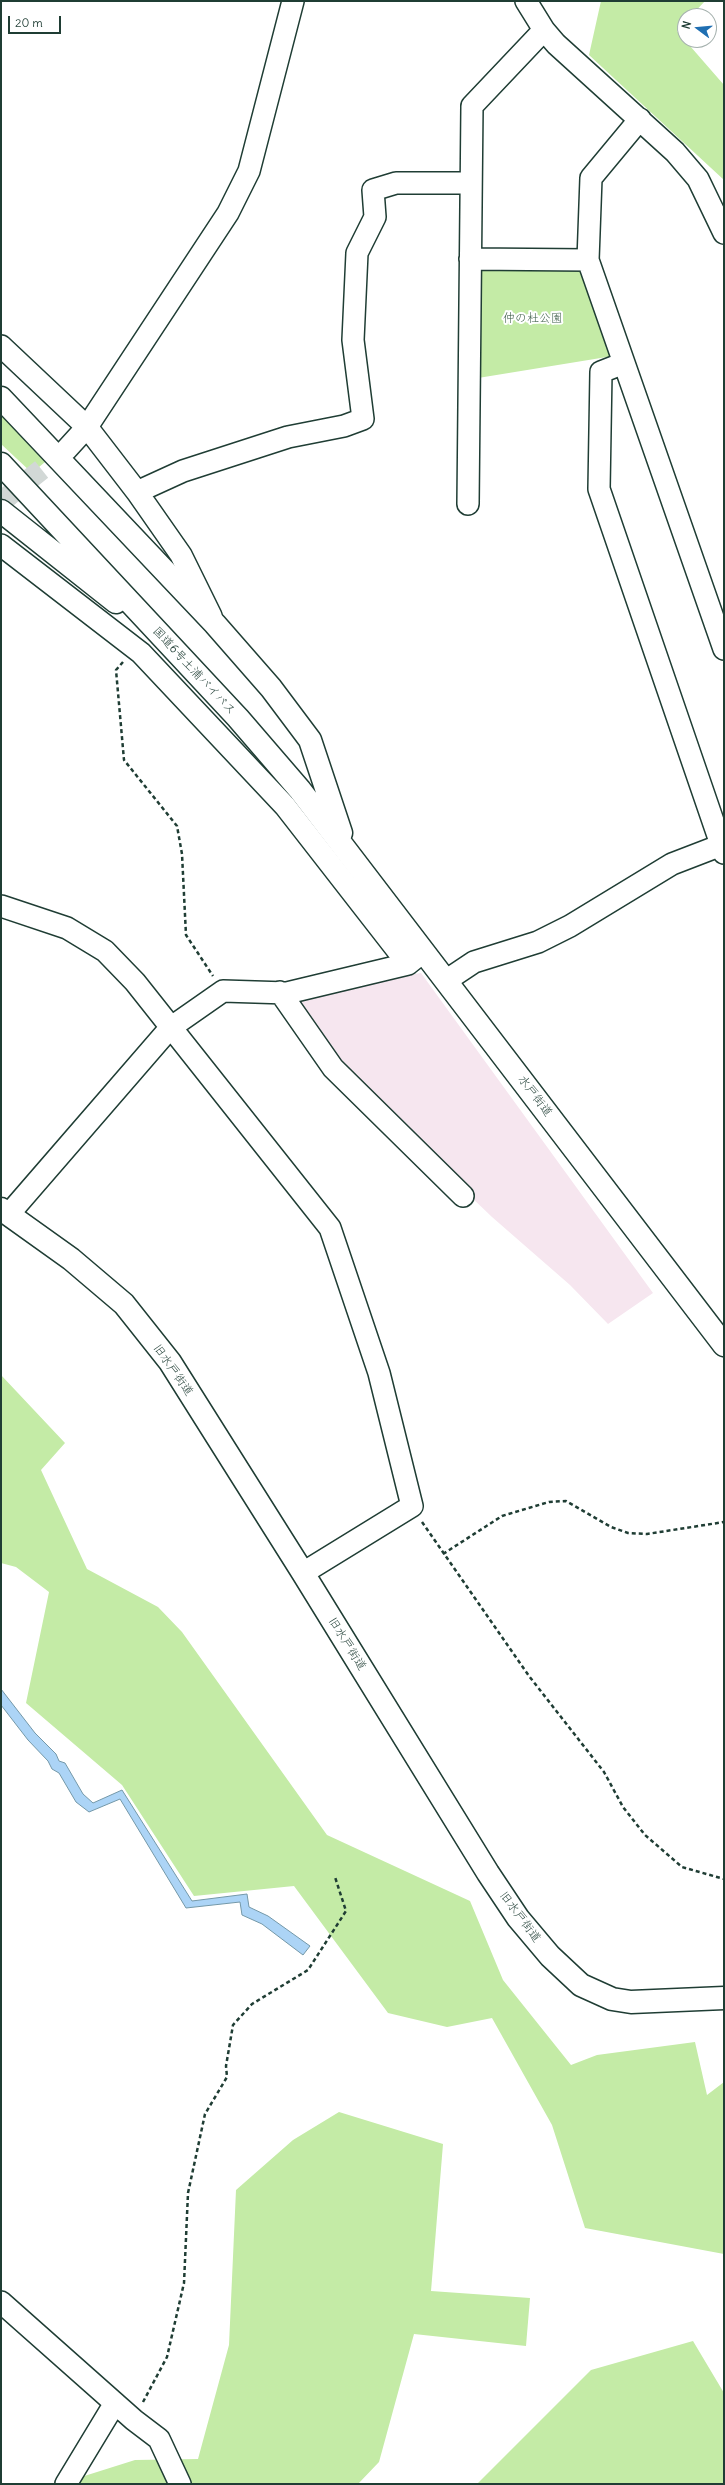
<!DOCTYPE html>
<meta charset="utf-8">
<style>
body{margin:0}
#map{position:relative;width:725px;height:2485px;overflow:hidden;background:#fff;font-family:Delius,sans-serif}
canvas{display:block}
.frame{position:absolute;inset:0;border:2px solid #1f3d34;pointer-events:none}
.north{position:absolute;left:677px;top:8px;width:40px;height:40px;box-sizing:border-box;background:#fff;border:1px solid #a5b1ae;border-radius:50%;rotate:286deg;font-size:11px;font-weight:700;line-height:16px;text-align:center;color:#1f3d34}
.north::after{content:'';display:block;margin:auto;width:14px;height:18px;background:#1f6fb2;clip-path:polygon(50% 0,100% 100%,50% 72%,0 100%)}
.scale{position:absolute;left:8px;top:16px;width:53px;height:18px;box-sizing:border-box;border:2px solid #1f3d34;border-top:0;padding-left:5px;font-size:12px;line-height:14px;white-space:nowrap;color:#1f3d34;-webkit-text-stroke:3px #fff;paint-order:stroke}
</style>
<div id="map">
<canvas width="725" height="2485"></canvas>
<div class="frame"></div>
<div class="north">N</div>
<div class="scale">20 m</div>
</div>
<script>
const ctx = document.querySelector('canvas').getContext('2d');
ctx.lineJoin = 'round';
function fillPath(path, color) { ctx.fillStyle = color; ctx.fill(path, 'evenodd'); }
const toPath = rows => new Path2D(rows.map(r => 'M' + r).join(''));
function stroke(path, color, width, dash) { ctx.strokeStyle = color; ctx.lineWidth = width; ctx.lineCap = dash ? 'butt' : 'round'; ctx.setLineDash(dash || []); ctx.stroke(path); }
function label(font, color, halo, rows, align = 'center') {
  ctx.font = font + ' Delius,"Klee One",sans-serif'; ctx.lineWidth = 4; ctx.setLineDash([]); ctx.textBaseline = 'middle'; ctx.strokeStyle = halo; ctx.fillStyle = color; for (const [text, x, y, turn = 0] of rows) {
    ctx.save(); ctx.translate(x, y); ctx.rotate((+turn || 0) * Math.PI / 180); ctx.textAlign = isNaN(turn) ? turn : align; if (halo) ctx.strokeText(text, 0, 0); ctx.fillText(text, 0, 0); ctx.restore();
  }
}
fillPath(toPath([
 [421,973,653,1293,608,1324,570,1285,492,1217,332,1064,289,994]
]), '#f6e6ef');
fillPath(toPath([
 [601,1,705,1,691,16,685,16,685,22,677,31,724,85,724,180,589,55],
 [479,268,582,269,613,356,478,378],
 [1,415,45,462,32,473,1,444],
 [1,1375,65,1443,41,1470,87,1569,158,1607,182,1632,327,1835,470,1901,503,1980,571,2065,597,2055,695,2042,707,2095,724,2082,724,2254,585,2228,552,2125,492,2018,447,2027,388,2013,294,1886,194,1896,122,1785,26,1703,49,1592,16,1567,1,1563],
 [339,2112,443,2144,431,2291,530,2298,526,2346,414,2334,379,2462,358,2484,59,2484,135,2460,198,2459,229,2345,236,2190,293,2140],
 [693,2341,724,2393,724,2484,477,2484,591,2370]
]), '#c4eba6');
const water = toPath([
 [1,1689,35,1733,56,1754,59,1761,65,1763,83,1794,93,1803,122,1790,192,1901,247,1894,249,1907,268,1916,310,1946,303,1955,262,1924,242,1915,240,1902,186,1908,120,1799,89,1812,76,1802,59,1773,52,1769,48,1761,28,1740,1,1705,1,1689]
]);
fillPath(water, '#acd4f6');
stroke(water, '#7498a8', 1);
stroke(toPath([
 [1,502,66,450]
]), '#d2d8d6', 21, [21, 10]);
const minor = toPath([
 [526,1,544,30,556,44,675,152,698,179,724,233],
 [640,119,591,178,588,260,724,649],
 [470,259,588,260],
 [1,346,87,427,137,492,181,555,211,616],
 [624,363,601,372,599,489,724,853],
 [66,450,87,427,228,213,249,171,293,1],
 [137,492,183,471,288,437,344,426,363,419,353,340,357,253,375,217,373,190,396,183,471,183],
 [468,504,472,106,544,30],
 [1,545,141,653,285,806,408,964],
 [1,906,67,928,105,951,135,982,330,1228,379,1373,412,1506,303,1573],
 [447,980,474,962,538,942,570,926,672,864,724,844],
 [280,992,333,1068,463,1196],
 [9,1214,170,1028,223,991,287,993,408,964,418,956],
 [1,2302,134,2420,159,2439,180,2484],
 [66,2484,115,2403]
]);
const tertiary = toPath([
 [1,1209,71,1259,124,1304,170,1362,303,1573,488,1873,518,1918,550,1956,581,1985,612,1999,631,2002,724,1998]
]);
const trunk = toPath([
 [1,398,215,624,271,688,310,740,341,833],
 [1,464,238,718,300,790,724,1345],
 [1,511,116,602]
]);
stroke(minor, '#1f3d34', 24);
stroke(tertiary, '#1f3d34', 25);
stroke(trunk, '#1f3d34', 25);
stroke(toPath([
 [123,662,116,670,124,760,177,826,182,854,186,935,213,976],
 [422,1522,529,1676,604,1772,623,1807,645,1835,682,1867,724,1879],
 [443,1554,502,1516,549,1502,566,1501,611,1527,628,1533,647,1534,724,1522],
 [143,2402,167,2357,184,2283,188,2193,205,2114,227,2077,226,2066,233,2025,252,2004,308,1970,346,1911,335,1877]
]), '#1f3d34', 2.5, [4, 3]);
stroke(minor, '#fff', 21);
stroke(tertiary, '#fff', 22);
stroke(trunk, '#fff', 22);
label('12px', '#40604b', '#fff', [
 ["仲の杜公園",533,319]
]);
label('12px', '#1f3d34', '#fff', [
 ["国道6号土浦バイパス",194,671,47],
 ["水戸街道",535,1096,53],
 ["旧水戸街道",173,1370,55],
 ["旧水戸街道",347,1644,58],
 ["旧水戸街道",520,1917,53]
]);
</script>
